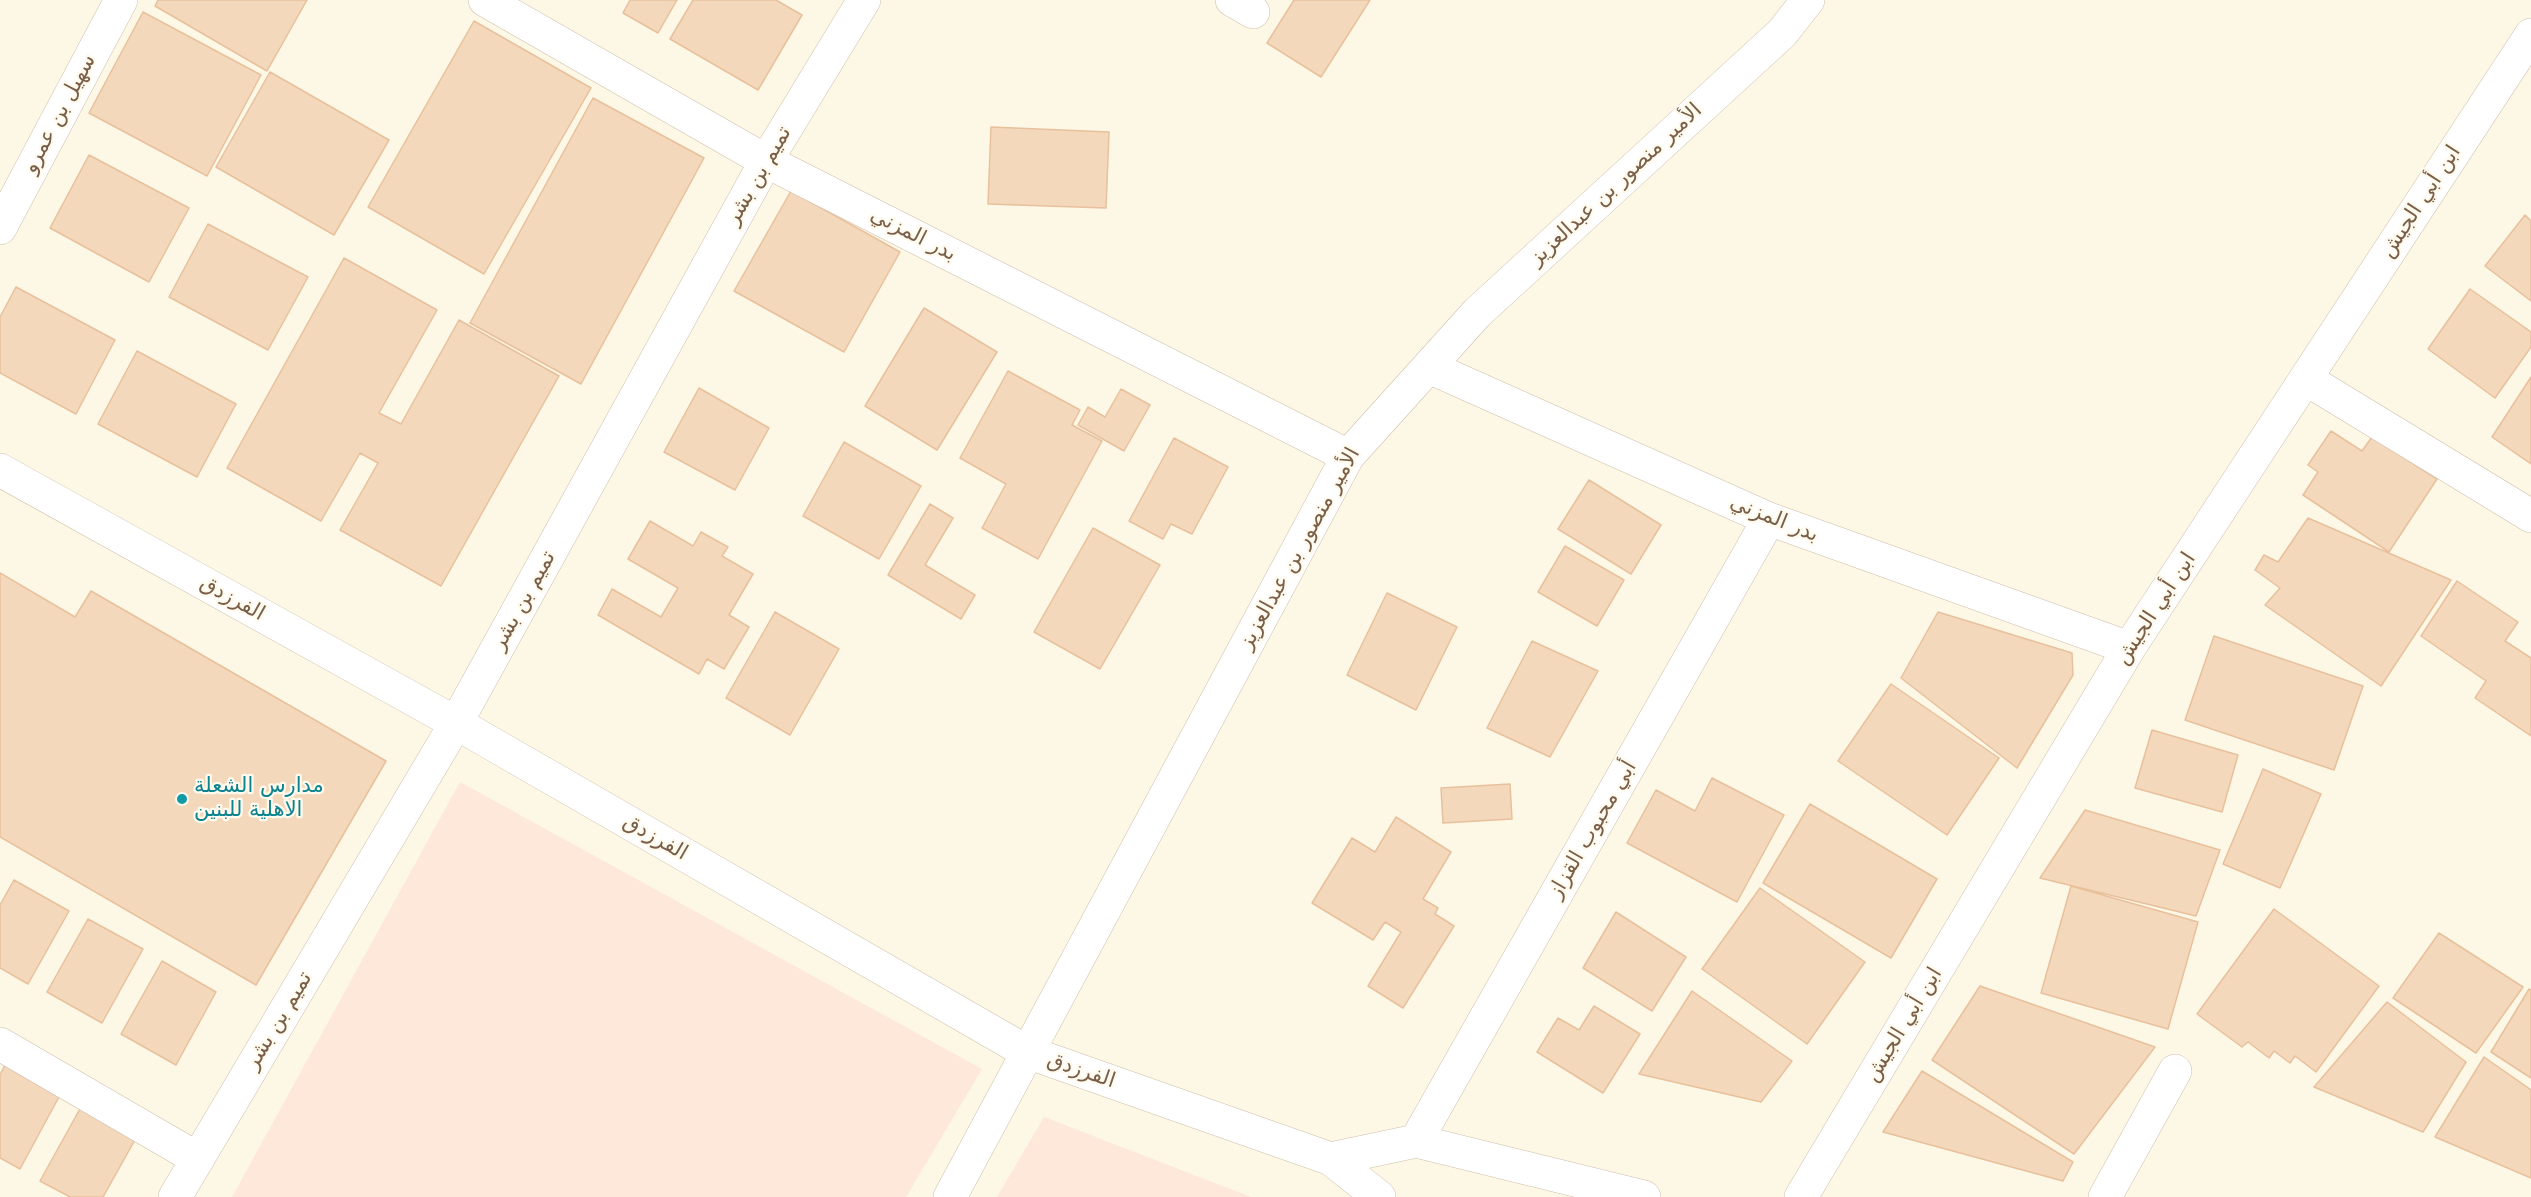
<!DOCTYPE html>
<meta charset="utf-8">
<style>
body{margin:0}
canvas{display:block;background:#fdf7e6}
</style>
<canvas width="2531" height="1197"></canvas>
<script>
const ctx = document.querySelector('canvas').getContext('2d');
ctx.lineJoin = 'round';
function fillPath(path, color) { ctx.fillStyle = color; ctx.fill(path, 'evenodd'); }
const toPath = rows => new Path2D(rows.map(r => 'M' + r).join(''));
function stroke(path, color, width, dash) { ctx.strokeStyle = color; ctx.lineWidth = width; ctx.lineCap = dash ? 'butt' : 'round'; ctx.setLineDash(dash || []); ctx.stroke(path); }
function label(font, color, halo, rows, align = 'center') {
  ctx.font = font + ' "DejaVu Sans",Vazirmatn,sans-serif'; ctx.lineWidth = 4.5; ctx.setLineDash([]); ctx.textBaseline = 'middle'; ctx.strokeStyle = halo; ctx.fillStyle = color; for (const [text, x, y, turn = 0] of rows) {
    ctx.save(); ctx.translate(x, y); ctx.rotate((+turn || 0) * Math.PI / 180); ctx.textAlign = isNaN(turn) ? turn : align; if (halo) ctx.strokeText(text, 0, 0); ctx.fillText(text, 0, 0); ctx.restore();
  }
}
fillPath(toPath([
 [460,782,982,1069,906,1197,232,1197],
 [1044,1117,1251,1197,997,1197]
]), '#fee8da');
const building = toPath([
 [158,0,307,0,267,71,155,6,158,0],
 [630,0,677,0,658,33,623,13,630,0],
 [693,0,776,0,802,15,758,90,670,39,693,0],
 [1294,0,1370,0,1321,77,1267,43,1294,0],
 [143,12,261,75,207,176,89,113,143,12],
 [474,21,591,88,484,274,368,207,474,21],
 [270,72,389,140,334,235,216,167,270,72],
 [593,98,704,158,581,384,470,323,593,98],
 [991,127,1109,132,1106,208,988,204,991,127],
 [89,155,189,208,149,282,50,228,89,155],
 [791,191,900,252,844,352,734,291,791,191],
 [2525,215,2531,221,2531,301,2485,266,2525,215],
 [208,224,308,277,268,350,169,297,208,224],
 [344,258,437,310,379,413,401,424,459,320,559,376,441,586,340,530,378,463,360,453,321,521,227,468,344,258],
 [16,287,115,340,76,414,0,373,0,317,16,287],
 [2470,289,2531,332,2531,347,2495,398,2428,349,2470,289],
 [924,308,997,352,937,450,865,406,924,308],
 [137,351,236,404,197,477,98,424,137,351],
 [1008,371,1080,410,1072,425,1102,441,1038,559,982,528,1006,484,960,458,1008,371],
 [2531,377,2531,464,2492,437,2531,377],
 [699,388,769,428,735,490,664,452,699,388],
 [1121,389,1150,405,1124,451,1078,425,1088,407,1105,417,1121,389],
 [2331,431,2362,451,2372,437,2437,479,2389,552,2303,495,2318,472,2308,465,2331,431],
 [1174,438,1228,467,1192,534,1171,524,1163,539,1129,521,1174,438],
 [844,442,921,486,879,559,803,516,844,442],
 [1589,480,1661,525,1631,574,1558,529,1589,480],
 [930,504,953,518,925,565,975,595,961,619,888,575,930,504],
 [2308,518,2451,580,2381,686,2265,605,2280,588,2255,570,2264,555,2278,562,2308,518],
 [650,521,693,546,701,532,728,547,722,556,753,574,729,615,749,627,724,669,707,659,699,674,598,615,612,589,661,617,678,588,628,559,650,521],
 [1093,528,1160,565,1100,669,1034,632,1093,528],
 [1565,546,1624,580,1597,626,1538,592,1565,546],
 [0,573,75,617,91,591,386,761,256,985,0,837,0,573],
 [2457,581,2518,622,2505,641,2531,658,2531,736,2475,698,2486,681,2421,636,2457,581],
 [1387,593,1457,627,1416,710,1347,675,1387,593],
 [775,612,839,649,790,735,726,698,775,612],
 [1938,612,2072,653,2073,675,2017,768,1901,678,1938,612],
 [2214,636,2363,686,2334,770,2185,720,2214,636],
 [1532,641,1598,671,1550,757,1487,728,1532,641],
 [1891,684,1999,758,1947,835,1838,761,1891,684],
 [2152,730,2238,755,2222,812,2135,788,2152,730],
 [2263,769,2321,794,2280,888,2223,864,2263,769],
 [1712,778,1784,815,1737,902,1627,843,1656,790,1695,811,1712,778],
 [1510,784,1512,819,1443,823,1441,788,1510,784],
 [1810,804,1937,879,1891,958,1763,883,1810,804],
 [2085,810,2220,850,2196,916,2040,878,2085,810],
 [1396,817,1451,852,1423,899,1438,908,1435,914,1454,926,1403,1008,1368,986,1401,932,1385,922,1373,940,1312,903,1352,838,1375,852,1396,817],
 [14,880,69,911,28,984,0,968,0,905,14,880],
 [2071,886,2198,922,2168,1029,2041,993,2071,886],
 [1760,888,1865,962,1807,1044,1702,969,1760,888],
 [2274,909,2379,986,2316,1072,2295,1056,2290,1063,2274,1051,2269,1058,2248,1042,2242,1047,2197,1014,2274,909],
 [1616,912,1686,957,1652,1011,1583,968,1616,912],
 [88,919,143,949,102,1023,47,992,88,919],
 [2439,933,2523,987,2476,1053,2393,998,2439,933],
 [162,961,216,992,176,1065,121,1034,162,961],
 [1980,986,2155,1047,2074,1154,1932,1060,1980,986],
 [2529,989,2531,990,2531,1078,2491,1052,2529,989],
 [1692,991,1792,1061,1761,1102,1639,1074,1692,991],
 [2387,1002,2466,1062,2423,1132,2314,1087,2387,1002],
 [1594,1006,1640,1034,1603,1093,1537,1052,1558,1018,1579,1030,1594,1006],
 [2484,1057,2531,1090,2531,1178,2435,1137,2484,1057],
 [5,1065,60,1095,20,1169,0,1158,0,1075,5,1065],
 [1922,1071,2073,1162,2063,1181,1883,1132,1922,1071],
 [81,1107,136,1138,103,1197,70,1197,40,1181,81,1107]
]);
fillPath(building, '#f4d8bc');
stroke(building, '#e8c19c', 1.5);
const minor = toPath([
 [485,0,766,161,1348,456],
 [1232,0,1253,12],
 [0,228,121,0],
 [1429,367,1769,519,2129,648],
 [2306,379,2531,516],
 [0,470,456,723,1027,1052,1331,1159,1379,1197],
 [0,1044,198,1159],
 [1416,1141,1769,519],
 [1331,1159,1416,1141,1644,1197],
 [175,1197,456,723,766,161,864,0],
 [950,1197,1348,456,1477,313,1782,33,1808,0],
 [1801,1197,2129,648,2531,35],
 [2105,1197,2175,1071]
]);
stroke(minor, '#d0bfab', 34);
stroke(minor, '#fff', 33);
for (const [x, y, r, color] of [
 [182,799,6,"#0f9aa8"]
]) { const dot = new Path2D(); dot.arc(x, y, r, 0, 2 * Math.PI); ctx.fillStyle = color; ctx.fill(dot); stroke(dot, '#fffaee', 2); }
label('21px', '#795f49', '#fffaee', [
 ["سهيل بن عمرو",60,114,-62],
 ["تميم بن بشر",759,176,-60],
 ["الأمير منصور بن عبدالعزيز",1616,185,-43],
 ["ابن أبي الجيش",2421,202,-57],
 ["بدر المزني",913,235,27],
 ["بدر المزني",1774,519,22],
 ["الأمير منصور بن عبدالعزيز",1300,549,-61],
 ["الفرزدق",232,599,29],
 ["تميم بن بشر",524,601,-61],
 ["ابن أبي الجيش",2156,609,-57],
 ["أبي محبوب القزاز",1593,830,-60],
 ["الفرزدق",655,838,30],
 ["تميم بن بشر",279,1021,-59],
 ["ابن أبي الجيش",1904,1025,-59],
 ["الفرزدق",1081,1071,19]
]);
label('21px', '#0d838f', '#fffaee', [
 ["مدارس الشعلة",194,787],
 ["الاهلية للبنين",194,811]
], 'left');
</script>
